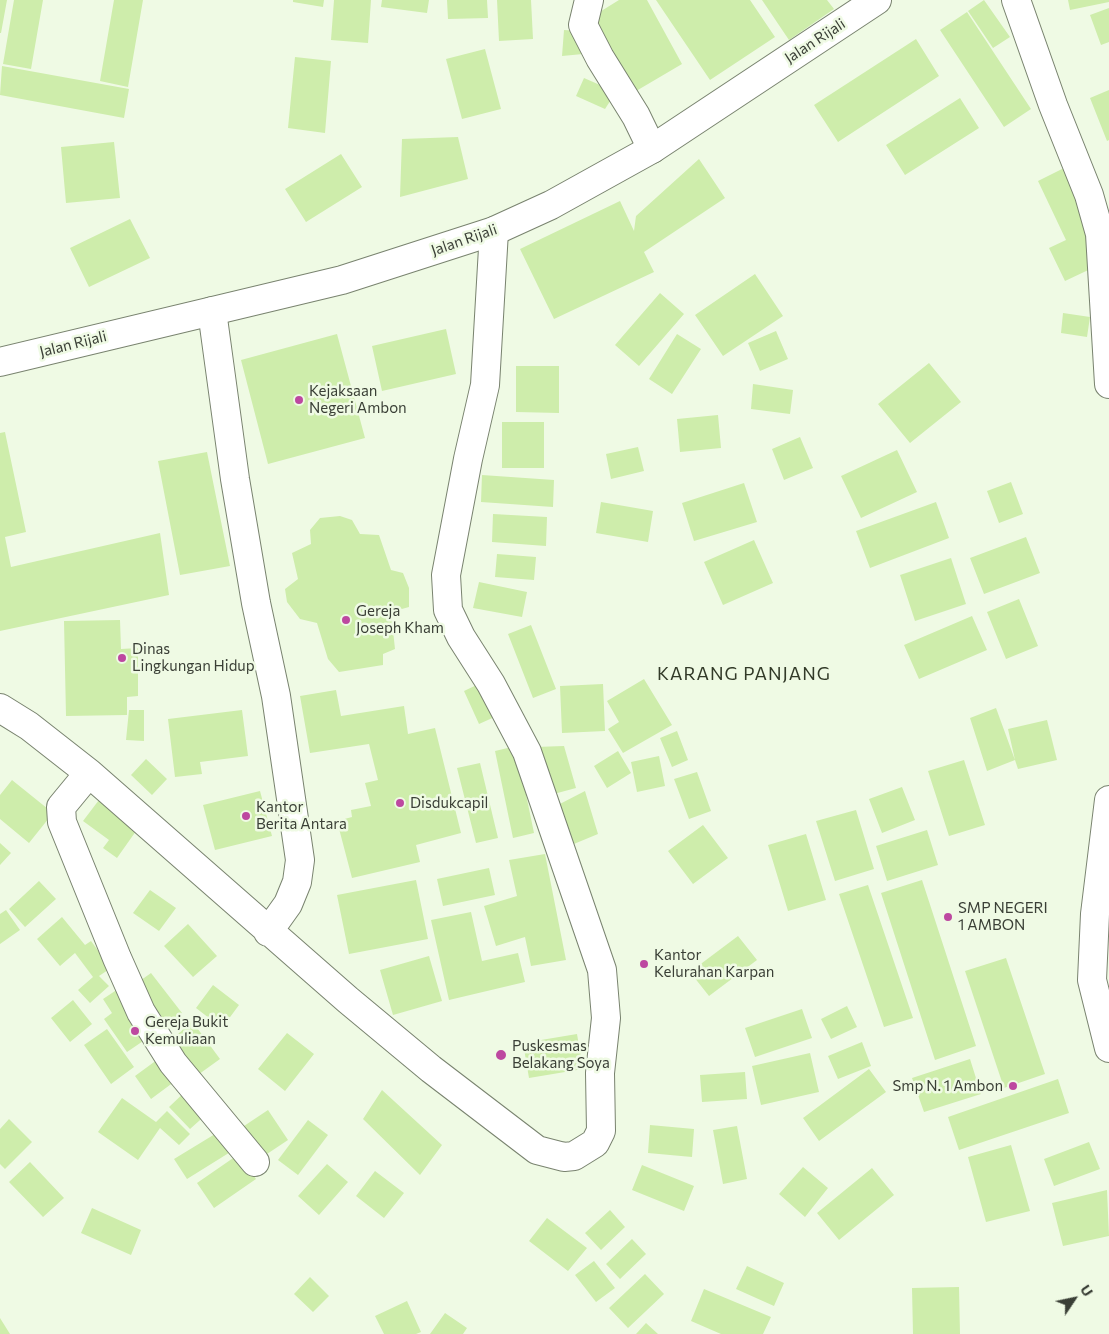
<!DOCTYPE html>
<style>
body{margin:0}
#map{position:relative;width:1109px;height:1334px;overflow:hidden;background:#effae4;font-family:Commissioner,sans-serif}
canvas{display:block}
.north{position:absolute;left:1049px;top:1274px;width:50px;height:50px;-webkit-text-stroke:4px #effae4;paint-order:stroke;rotate:56deg;font-size:14px;font-weight:700;line-height:20px;text-align:center;color:#3a3f36}
.north::after{content:'';display:block;margin:auto;width:18px;height:22px;background:#3a3f36;clip-path:polygon(50% 0,100% 100%,50% 72%,0 100%)}
</style>
<div id="map">
<canvas width="1109" height="1334"></canvas>
<div class="north">U</div>
</div>
<script>
const ctx = document.querySelector('canvas').getContext('2d');
ctx.lineJoin = 'round';
function fillPath(path, color) { ctx.fillStyle = color; ctx.fill(path, 'evenodd'); }
const toPath = rows => new Path2D(rows.map(r => 'M' + r).join(''));
function stroke(path, color, width, dash) { ctx.strokeStyle = color; ctx.lineWidth = width; ctx.lineCap = dash ? 'butt' : 'round'; ctx.setLineDash(dash || []); ctx.stroke(path); }
function label(font, color, halo, rows, align = 'center') {
  ctx.font = font + ' Commissioner,sans-serif'; ctx.lineWidth = 5; ctx.setLineDash([]); ctx.textBaseline = 'middle'; ctx.strokeStyle = halo; ctx.fillStyle = color; for (const [text, x, y, turn = 0] of rows) {
    ctx.save(); ctx.translate(x, y); ctx.rotate((+turn || 0) * Math.PI / 180); ctx.textAlign = isNaN(turn) ? turn : align; if (halo) ctx.strokeText(text, 0, 0); ctx.fillText(text, 0, 0); ctx.restore();
  }
}
fillPath(toPath([
 [0,0,7,0,1,33,0,33],
 [14,0,43,0,31,69,3,64],
 [114,0,143,0,128,87,100,81],
 [293,0,324,0,323,7,293,2],
 [334,0,371,0,368,43,331,40],
 [382,0,429,0,427,13,381,7],
 [447,0,487,0,488,18,448,19],
 [497,0,531,0,533,39,499,41],
 [619,0,647,0,682,64,631,94,590,18],
 [656,0,750,0,775,37,710,80],
 [762,0,827,0,834,9,789,40],
 [984,0,1010,37,993,48,968,11],
 [1068,0,1109,0,1109,2,1070,10],
 [1109,8,1109,42,1101,45,1090,15],
 [967,12,1031,109,1004,127,940,30],
 [564,30,580,31,583,54,562,56],
 [916,39,939,76,838,142,814,105],
 [485,49,501,109,462,119,446,59],
 [295,57,331,61,325,133,288,128],
 [2,66,129,89,124,118,0,95],
 [584,78,616,92,605,109,576,96],
 [1109,90,1109,140,1107,141,1090,98],
 [960,98,979,128,905,175,886,145],
 [458,137,468,179,400,197,402,139],
 [114,142,120,198,66,203,61,147],
 [341,154,362,187,306,222,285,189],
 [699,159,725,198,644,252,654,272,554,319,520,249,620,201,634,231,636,216],
 [1066,167,1101,264,1065,281,1049,248,1066,240,1038,181],
 [130,219,150,258,89,287,70,248],
 [755,274,783,316,723,356,695,315],
 [660,293,684,314,639,366,615,345],
 [1063,313,1090,317,1087,337,1061,333],
 [446,329,456,374,382,391,372,346],
 [776,331,788,359,760,371,748,343],
 [337,334,365,438,268,464,241,360],
 [677,334,701,349,672,394,649,379],
 [929,363,961,402,910,443,878,404],
 [516,366,559,366,559,413,516,412],
 [753,384,793,390,790,414,751,409],
 [718,415,721,448,680,452,677,419],
 [502,422,544,422,544,468,502,468],
 [5,432,26,532,5,537,11,567,160,533,169,595,0,631,0,433],
 [800,437,813,468,784,480,772,449],
 [638,447,644,471,611,479,606,454],
 [897,450,917,492,861,518,841,476],
 [207,452,230,566,180,575,158,461],
 [482,475,554,480,553,507,481,502],
 [1011,482,1023,514,999,523,987,491],
 [744,483,757,522,694,541,682,503],
 [601,502,653,511,648,542,596,533],
 [936,502,949,538,870,568,856,531],
 [493,514,547,517,546,546,492,542],
 [340,516,352,520,360,534,379,535,391,570,403,573,409,588,409,607,391,612,395,649,383,654,383,665,339,672,328,659,317,623,300,619,287,602,285,589,298,579,292,553,311,544,310,530,320,518],
 [1026,537,1040,573,984,594,970,558],
 [754,540,773,583,723,605,704,562],
 [497,554,536,557,534,580,495,577],
 [951,558,966,604,915,621,900,575],
 [479,582,527,592,522,617,473,608],
 [1019,599,1038,646,1006,659,987,612],
 [972,616,987,650,919,679,904,645],
 [120,620,121,649,138,648,138,696,127,697,127,715,66,716,64,621],
 [531,625,556,689,533,698,508,634],
 [644,679,672,725,623,753,608,729,619,722,607,701],
 [483,682,499,715,479,724,464,691],
 [603,684,605,731,562,733,560,686],
 [336,690,341,716,404,706,408,734,435,728,461,833,416,845,420,862,352,878,337,821,352,817,351,810,371,806,365,783,378,780,369,744,310,753,300,696],
 [996,708,1015,760,1008,729,1047,720,1057,760,1018,769,1015,760,987,771,970,718],
 [129,710,144,710,144,741,126,740],
 [242,710,248,756,200,762,202,774,175,777,168,719],
 [677,731,688,760,672,767,660,738],
 [516,746,534,833,513,838,495,751],
 [564,746,576,788,550,795,535,747],
 [618,751,631,773,607,788,594,766],
 [659,756,665,786,637,792,631,762],
 [146,759,167,779,152,795,131,775],
 [964,760,985,825,949,836,928,771],
 [480,763,498,838,476,843,457,768],
 [697,772,711,811,689,819,674,779],
 [12,780,53,813,29,843,0,819,0,795],
 [902,787,915,820,882,833,869,799],
 [260,791,272,836,215,850,203,805],
 [585,791,598,834,569,846,554,807],
 [102,796,141,824,117,858,103,848,109,840,83,821],
 [856,810,874,869,835,881,816,821],
 [703,825,728,858,693,884,668,851],
 [927,830,938,865,887,881,876,846],
 [806,834,826,900,788,911,768,845],
 [0,843,11,853,0,865],
 [545,854,566,960,531,966,525,937,496,946,484,906,517,896,509,860],
 [489,868,495,895,443,906,437,879],
 [416,880,428,939,349,954,337,895],
 [922,880,976,1046,935,1060,881,893],
 [39,881,56,899,25,927,9,909],
 [868,885,913,1018,884,1027,839,894],
 [150,890,176,908,159,931,133,913],
 [6,910,20,930,0,944,0,914],
 [471,912,482,961,518,953,525,982,449,1000,431,920],
 [62,917,85,945,91,941,111,968,99,976,109,986,90,1003,78,990,93,977,75,953,60,966,37,939],
 [188,924,217,956,193,977,164,946],
 [738,936,757,960,709,996,690,972],
 [429,956,442,1001,393,1015,380,970],
 [1006,958,1045,1074,1004,1088,965,971],
 [151,973,182,1013,167,1024,137,983],
 [213,985,239,1005,222,1028,196,1008],
 [121,987,130,1000,122,1006,130,1001,152,1035,127,1052,104,1019,112,1013,103,999],
 [73,1000,92,1024,70,1042,51,1018],
 [847,1006,857,1027,831,1039,821,1019],
 [802,1009,812,1038,755,1057,745,1028],
 [192,1021,220,1059,195,1077,169,1042],
 [107,1029,134,1067,111,1084,84,1045],
 [287,1033,314,1054,285,1091,258,1069],
 [577,1034,583,1069,529,1078,523,1043],
 [862,1042,871,1066,838,1079,828,1056],
 [810,1053,819,1092,761,1105,752,1066],
 [165,1054,182,1076,151,1099,135,1076],
 [970,1059,981,1094,924,1112,912,1078],
 [869,1069,886,1092,819,1141,803,1118],
 [745,1072,747,1099,702,1102,700,1075],
 [1058,1079,1069,1113,959,1150,948,1117],
 [188,1089,209,1112,190,1129,169,1107],
 [382,1090,442,1145,420,1175,363,1119],
 [122,1098,156,1122,167,1111,190,1134,179,1145,160,1128,138,1160,98,1132],
 [268,1110,288,1140,264,1156,244,1126],
 [9,1119,32,1142,5,1169,0,1164,0,1129],
 [308,1120,328,1135,298,1175,278,1160],
 [650,1125,694,1129,692,1157,648,1153],
 [737,1126,747,1179,723,1184,713,1130],
 [220,1131,232,1151,187,1179,174,1159],
 [1089,1142,1100,1169,1054,1186,1044,1159],
 [1011,1145,1030,1211,986,1222,968,1157],
 [239,1154,256,1179,214,1208,197,1183],
 [30,1162,64,1198,43,1217,9,1182],
 [327,1164,348,1182,319,1215,298,1196],
 [642,1165,694,1186,684,1211,632,1190],
 [803,1167,828,1188,805,1217,779,1194],
 [872,1168,894,1195,839,1240,817,1213],
 [375,1171,404,1193,384,1218,356,1196],
 [1107,1190,1109,1236,1063,1246,1052,1203],
 [92,1208,141,1230,131,1255,81,1233],
 [610,1210,625,1227,601,1250,585,1233],
 [547,1218,587,1248,568,1271,529,1241],
 [632,1239,646,1254,620,1279,606,1264],
 [594,1261,615,1288,596,1302,575,1275],
 [747,1266,784,1283,774,1306,736,1289],
 [645,1274,664,1294,628,1328,609,1308],
 [310,1277,329,1296,313,1312,294,1294],
 [959,1287,960,1334,913,1334,912,1288],
 [704,1289,771,1317,763,1334,721,1334,691,1321],
 [407,1301,421,1332,416,1334,384,1334,375,1316],
 [445,1313,467,1328,463,1334,430,1334],
 [0,1318,10,1334,0,1334],
 [646,1323,658,1334,636,1334]
]), '#ceedab');
const minor = toPath([
 [589,0,583,25,600,58,636,116,652,149],
 [1016,0,1053,105,1089,195,1100,234,1109,384],
 [212,311,235,479,256,603,276,696,300,860,297,882,288,904,268,932],
 [0,708,29,726,89,773,348,1000,431,1069,537,1150,564,1157,574,1156,595,1143,601,1131,600,1073,606,1018,602,970,527,752,491,684,461,637,448,610,446,575,468,459,485,385,494,231],
 [89,773,61,807,62,822,117,958,141,1012,173,1063,255,1162],
 [1109,800,1095,914,1092,980,1109,1048]
]);
const highway = toPath([
 [0,362,342,280,494,231,551,205,652,149,877,0]
]);
stroke(minor, '#79836f', 30);
stroke(highway, '#79836f', 30);
stroke(minor, '#fff', 28);
stroke(highway, '#fff', 28);
for (const [x, y, r, color] of [
 [299,400,5,"#bd48a0"],
 [346,620,5,"#bd48a0"],
 [122,658,5,"#bd48a0"],
 [400,803,5,"#bd48a0"],
 [246,816,5,"#bd48a0"],
 [948,917,5,"#bd48a0"],
 [644,964,5,"#bd48a0"],
 [135,1031,5,"#bd48a0"],
 [501,1055,6,"#bd48a0"],
 [1013,1086,5,"#bd48a0"]
]) { const dot = new Path2D(); dot.arc(x, y, r, 0, 2 * Math.PI); ctx.fillStyle = color; ctx.fill(dot); stroke(dot, '#effae4', 2); }
label('15px', '#3a3f36', '#effae4', [
 ["Jalan Rijali",815,41,-33],
 ["Jalan Rijali",464,240,-19],
 ["Jalan Rijali",73,344,-14]
]);
label('15px', '#3a3f36', '#effae4', [
 ["Kejaksaan",309,391],
 ["Negeri Ambon",309,408],
 ["Gereja",356,611],
 ["Joseph Kham",356,628],
 ["Dinas",132,649],
 ["Lingkungan Hidup",132,666],
 ["Disdukcapil",410,803],
 ["Kantor",256,807],
 ["Berita Antara",256,824],
 ["SMP NEGERI",958,908],
 ["1 AMBON",958,925],
 ["Kantor",654,955],
 ["Kelurahan Karpan",654,972],
 ["Gereja Bukit",145,1022],
 ["Kemuliaan",145,1039],
 ["Puskesmas",512,1046],
 ["Belakang Soya",512,1063],
 ["Smp N. 1 Ambon",1003,1086,"right"]
], 'left');
ctx.letterSpacing = '1px';
label('18px', '#323a28', '#effae4', [
 ["KARANG PANJANG",744,674]
]);
ctx.letterSpacing = '0px';
</script>
